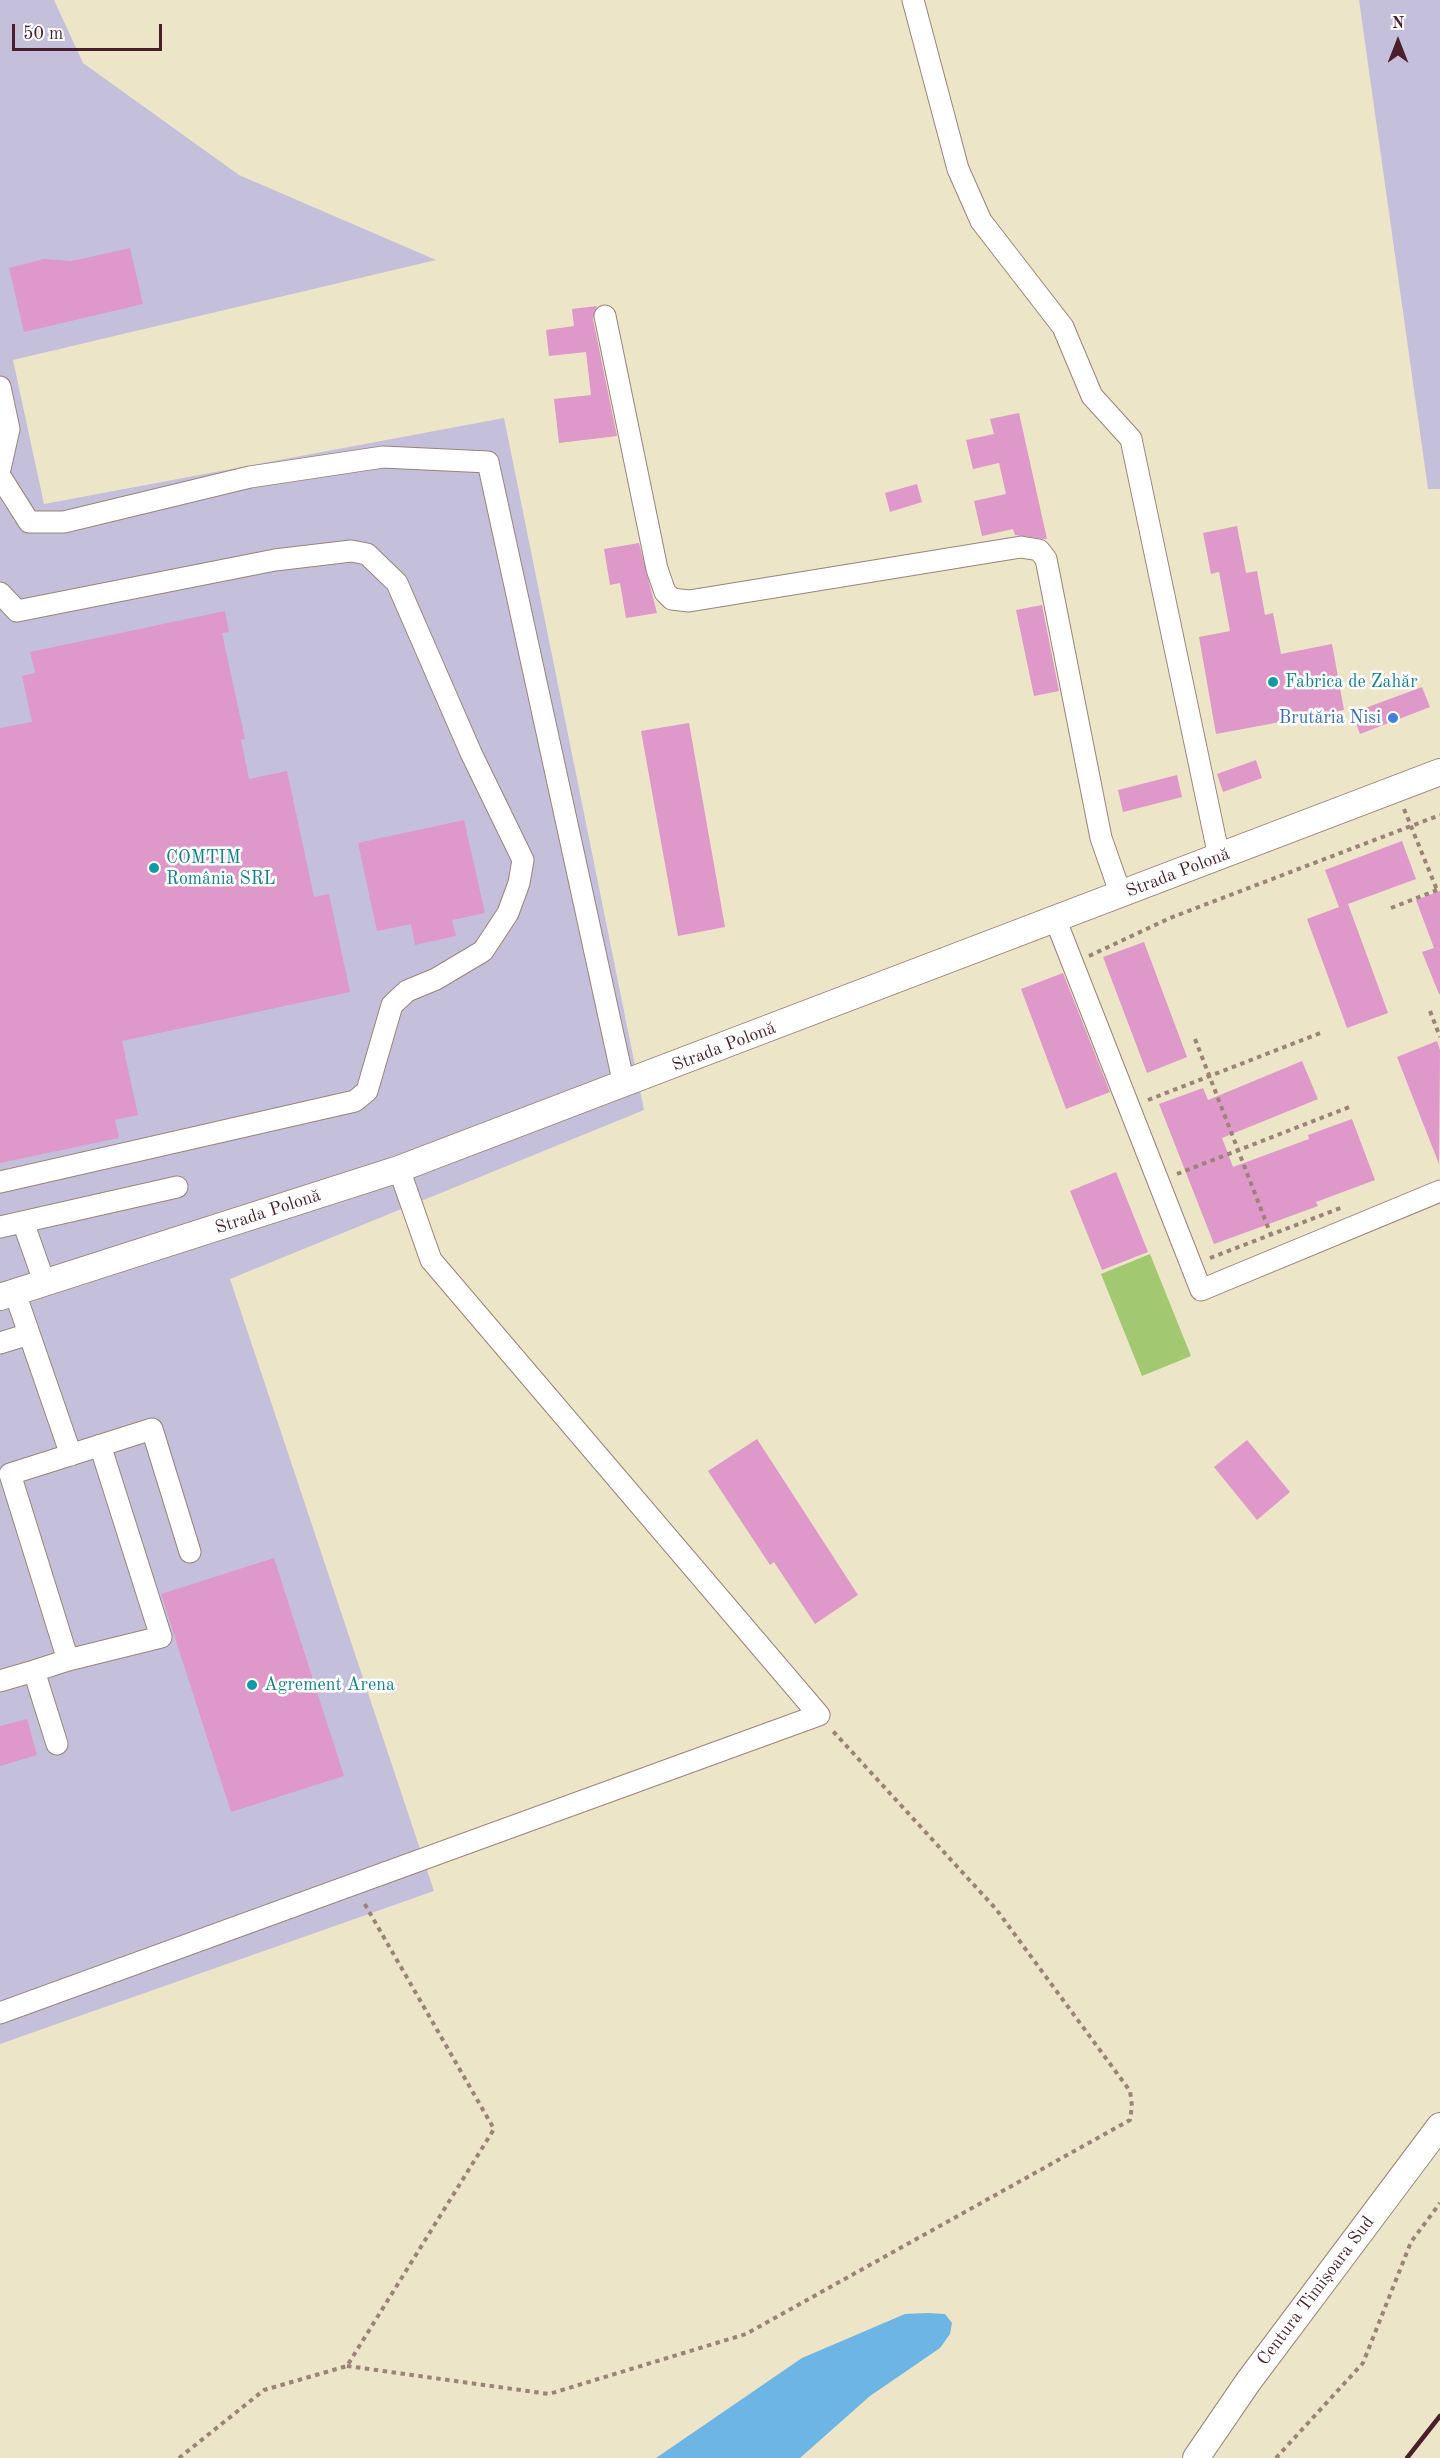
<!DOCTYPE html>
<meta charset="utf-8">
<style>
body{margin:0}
#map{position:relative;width:1440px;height:2458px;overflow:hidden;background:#ede5c7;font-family:"Old Standard TT",serif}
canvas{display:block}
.north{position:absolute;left:1368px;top:12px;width:60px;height:60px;-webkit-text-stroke:4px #fff;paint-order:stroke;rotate:0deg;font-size:16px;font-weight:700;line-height:24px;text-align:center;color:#4a1f2b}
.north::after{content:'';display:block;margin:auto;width:21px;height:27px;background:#4a1f2b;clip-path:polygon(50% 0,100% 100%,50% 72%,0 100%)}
.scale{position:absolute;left:12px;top:24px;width:150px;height:27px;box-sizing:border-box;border:3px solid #4a1f2b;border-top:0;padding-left:8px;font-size:18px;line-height:21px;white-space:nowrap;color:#4a1f2b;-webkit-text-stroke:4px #fff;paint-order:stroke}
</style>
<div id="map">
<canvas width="1440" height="2458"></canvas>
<div class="north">N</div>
<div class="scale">50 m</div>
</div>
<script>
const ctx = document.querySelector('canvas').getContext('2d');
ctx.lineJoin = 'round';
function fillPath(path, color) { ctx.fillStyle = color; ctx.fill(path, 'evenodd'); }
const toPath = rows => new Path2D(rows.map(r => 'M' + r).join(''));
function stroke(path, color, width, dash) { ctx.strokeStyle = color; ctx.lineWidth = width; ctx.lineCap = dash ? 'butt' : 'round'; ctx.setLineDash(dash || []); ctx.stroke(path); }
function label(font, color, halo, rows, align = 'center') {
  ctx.font = font + ' "Old Standard TT",serif'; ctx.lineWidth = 5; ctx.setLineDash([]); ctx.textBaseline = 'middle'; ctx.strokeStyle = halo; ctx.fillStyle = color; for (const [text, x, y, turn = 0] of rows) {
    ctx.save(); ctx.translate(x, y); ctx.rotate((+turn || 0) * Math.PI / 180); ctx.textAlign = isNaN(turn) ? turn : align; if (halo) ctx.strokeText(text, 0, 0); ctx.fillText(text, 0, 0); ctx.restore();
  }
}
fillPath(toPath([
 [0,0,54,0,83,63,239,175,436,260,13,360,44,504,504,418,644,1110,230,1279,434,1891,0,2044],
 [1359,0,1440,0,1440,489,1428,489]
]), '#c4c0db');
fillPath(toPath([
 [1150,1254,1191,1356,1142,1376,1101,1274]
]), '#a3c872');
fillPath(toPath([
 [927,2313,945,2314,952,2323,950,2334,940,2348,870,2396,800,2458,656,2458,802,2358,905,2314]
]), '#6db5e4');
fillPath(toPath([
 [130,248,143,304,24,332,9,268,44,259,72,261],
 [597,306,593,319,617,436,559,443,554,399,591,395,586,352,549,356,546,330,574,326,572,309],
 [1019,413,1047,539,1044,539,1015,535,1013,529,982,536,974,501,1006,494,999,463,973,469,966,440,994,434,990,419],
 [917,484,922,502,890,512,885,493],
 [1237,526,1246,573,1257,571,1265,615,1273,613,1281,654,1332,644,1344,710,1216,734,1199,637,1230,631,1219,572,1211,574,1203,533],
 [639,543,657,613,626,618,620,583,610,585,604,549],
 [1042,605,1059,691,1034,696,1016,610],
 [225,611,229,632,222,633,245,739,241,740,249,779,287,771,314,897,329,894,350,992,122,1041,138,1115,115,1120,119,1138,0,1163,0,728,32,722,22,676,35,673,30,652],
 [1422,687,1430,707,1360,734,1352,713],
 [689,723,725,927,678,936,641,731],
 [1256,760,1262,778,1223,792,1217,774],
 [1177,775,1182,797,1123,812,1118,790],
 [464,820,485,913,452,920,456,936,415,945,411,924,377,931,358,843],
 [1402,841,1416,879,1348,904,1388,1013,1347,1028,1307,919,1339,907,1325,870],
 [1440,891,1440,994,1439,994,1422,952,1434,948,1416,900],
 [1144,942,1187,1057,1147,1073,1103,957],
 [1063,973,1110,1092,1066,1109,1021,989],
 [1437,1041,1440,1050,1439,1164,1397,1057],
 [1302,1061,1318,1099,1222,1138,1233,1167,1309,1139,1308,1135,1352,1119,1375,1180,1316,1202,1318,1206,1214,1244,1159,1104,1203,1088,1208,1100],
 [1116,1172,1148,1252,1102,1270,1070,1191],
 [757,1439,858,1595,815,1624,774,1562,770,1565,708,1471],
 [1247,1440,1290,1492,1257,1520,1214,1467],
 [274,1558,344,1776,231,1812,161,1594],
 [27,1719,37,1755,0,1766,0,1726]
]), '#de98c9');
const minor = toPath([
 [913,0,958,169,981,221,1063,327,1092,396,1131,439,1219,857],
 [605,316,657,569,665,592,672,599,689,601,1021,547,1039,550,1046,559,1101,838,1121,895],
 [0,387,9,429,0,469],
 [0,476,29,522,64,522,250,477,383,457,488,462,624,1085],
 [0,593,17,611,275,560,351,551,367,554,397,583,471,753,523,860,519,883,508,913,483,951,436,979,407,991,392,1005,367,1091,355,1101,0,1182],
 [1056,921,1201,1290,1440,1191],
 [23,1222,45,1284],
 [0,1227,177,1187],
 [15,1293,71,1455],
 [0,1343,29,1334],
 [68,1660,161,1637,100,1445],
 [0,1681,34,1671],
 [57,1744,34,1671,68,1660,10,1474,152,1429,190,1552],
 [0,2013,819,1715,431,1260,399,1169]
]);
const major = toPath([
 [0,1297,399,1169,1440,772],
 [1196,2458,1248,2382,1440,2126]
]);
stroke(minor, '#9c8279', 23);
stroke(major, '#9c8279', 28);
stroke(toPath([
 [1404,809,1437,890],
 [1391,908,1440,889],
 [1089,956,1170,918,1440,815],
 [1430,1011,1440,1037],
 [1195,1039,1271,1235],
 [1148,1100,1323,1032],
 [1177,1174,1352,1106],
 [1210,1258,1343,1207],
 [347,2366,549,2394,746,2334,1130,2120,1132,2106,1130,2091,996,1909,831,1729],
 [179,2458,264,2390,347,2366,494,2129,363,1901],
 [1276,2458,1363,2363,1411,2242,1440,2203]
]), '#9c8279', 4, [4.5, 4.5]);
stroke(minor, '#fff', 21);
stroke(major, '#fff', 26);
stroke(toPath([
 [1407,2458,1440,2416]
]), '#4a1f2b', 4.5);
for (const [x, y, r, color] of [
 [1273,682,6,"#0f9aa8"],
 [1393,718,6,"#3f7fe0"],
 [154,868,6,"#0f9aa8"],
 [252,1685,6,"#0f9aa8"]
]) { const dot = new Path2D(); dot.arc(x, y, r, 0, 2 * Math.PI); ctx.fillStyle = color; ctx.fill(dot); stroke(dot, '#fff', 2); }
label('18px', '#0d838f', '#fff', [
 ["Fabrica de Zahăr",1285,682],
 ["COMTIM",166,858],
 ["România SRL",166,879],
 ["Agrement Arena",264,1685]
], 'left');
label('18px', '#366cbe', '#fff', [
 ["Brutăria Nisi",1381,718]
], 'right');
label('18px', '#4a1f2b', '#fff', [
 ["Strada Polonă",1178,873,-21],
 ["Strada Polonă",724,1047,-21],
 ["Strada Polonă",268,1212,-18],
 ["Centura Timișoara Sud",1316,2291,-53]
]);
</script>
